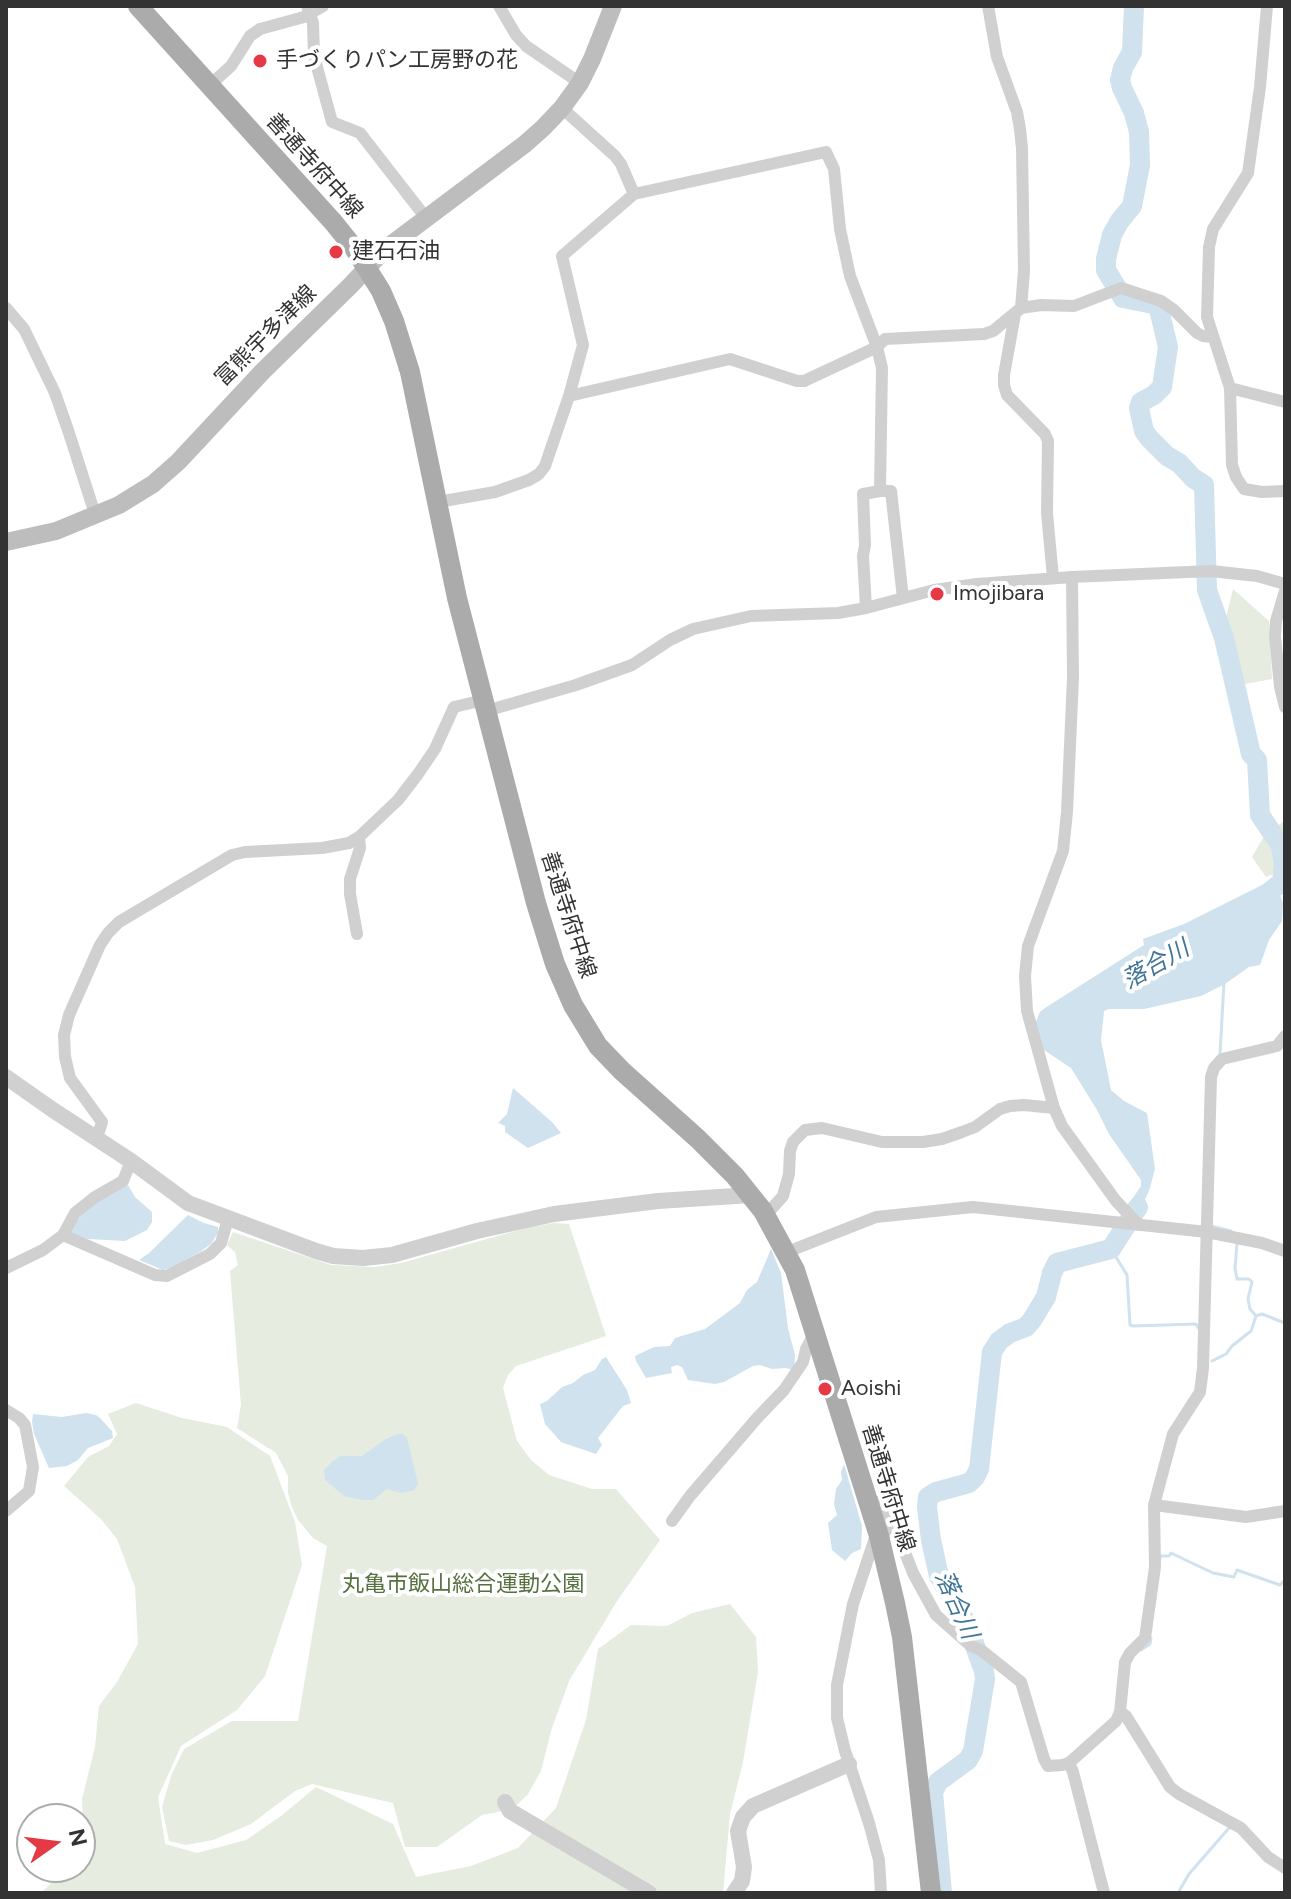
<!DOCTYPE html>
<meta charset="utf-8">
<style>
body{margin:0}
#map{position:relative;width:1291px;height:1899px;overflow:hidden;background:#fff;font-family:Figtree,sans-serif}
canvas{display:block}
.frame{position:absolute;inset:0;border:8px solid #333;pointer-events:none}
.north{position:absolute;left:16px;top:1803px;width:80px;height:80px;box-sizing:border-box;background:#fff;border:2px solid #adadad;border-radius:50%;rotate:76deg;font-size:22px;font-weight:700;line-height:32px;text-align:center;color:#333}
.north::after{content:'';display:block;margin:auto;width:28px;height:36px;background:#e63946;clip-path:polygon(50% 0,100% 100%,50% 72%,0 100%)}
</style>
<div id="map">
<canvas width="1291" height="1899"></canvas>
<div class="frame"></div>
<div class="north">N</div>
</div>
<script>
const ctx = document.querySelector('canvas').getContext('2d');
ctx.lineJoin = 'round';
function fillPath(path, color) { ctx.fillStyle = color; ctx.fill(path, 'evenodd'); }
const toPath = rows => new Path2D(rows.map(r => 'M' + r).join(''));
function stroke(path, color, width, dash) { ctx.strokeStyle = color; ctx.lineWidth = width; ctx.lineCap = dash ? 'butt' : 'round'; ctx.setLineDash(dash || []); ctx.stroke(path); }
function label(font, color, halo, rows, align = 'center') {
  ctx.font = font + ' Figtree,"Noto Sans JP",sans-serif'; ctx.lineWidth = 8; ctx.setLineDash([]); ctx.textBaseline = 'middle'; ctx.strokeStyle = halo; ctx.fillStyle = color; for (const [text, x, y, turn = 0] of rows) {
    ctx.save(); ctx.translate(x, y); ctx.rotate((+turn || 0) * Math.PI / 180); ctx.textAlign = isNaN(turn) ? turn : align; if (halo) ctx.strokeText(text, 0, 0); ctx.fillText(text, 0, 0); ctx.restore();
  }
}
fillPath(toPath([
 [1233,589,1269,621,1272,679,1240,685,1225,622],
 [1285,820,1285,880,1274,874,1266,877,1252,857,1263,838],
 [554,1223,569,1224,606,1336,516,1366,508,1375,503,1388,517,1441,531,1460,549,1475,592,1489,616,1489,660,1540,617,1601,569,1681,551,1731,541,1771,528,1794,517,1805,498,1812,482,1815,437,1847,405,1847,393,1803,312,1784,295,1791,251,1824,213,1840,186,1845,169,1841,162,1807,171,1776,184,1749,232,1721,298,1721,327,1546,313,1538,298,1520,292,1507,288,1493,288,1476,276,1453,237,1428,241,1405,230,1271,238,1265,235,1252,227,1245,233,1232,331,1265,375,1267,401,1263,526,1228],
 [136,1403,182,1418,227,1427,270,1456,295,1522,302,1565,265,1676,237,1710,181,1746,158,1797,165,1844,197,1853,246,1840,281,1816,316,1787,393,1824,416,1877,471,1866,518,1848,556,1808,586,1720,598,1649,631,1625,667,1626,692,1613,730,1604,756,1637,758,1672,743,1762,730,1814,723,1893,41,1893,68,1867,80,1867,80,1849,84,1843,82,1799,95,1747,99,1706,117,1682,138,1644,135,1587,117,1539,101,1519,64,1486,88,1457,109,1446,117,1434,108,1414]
]), '#e6ecdf');
fillPath(toPath([
 [1276,878,1284,884,1279,893,1283,903,1282,921,1269,940,1260,965,1249,967,1225,984,1201,996,1144,1009,1109,1009,1104,1011,1101,1040,1111,1090,1124,1101,1147,1113,1155,1169,1149,1191,1138,1214,1128,1205,1141,1186,1141,1180,1109,1134,1097,1110,1071,1068,1041,1048,1035,1024,1040,1012,1045,1008,1144,945,1143,939,1184,924],
 [513,1088,552,1122,561,1133,528,1148,505,1132,505,1126,498,1123,507,1114],
 [128,1185,135,1197,152,1212,152,1222,147,1230,125,1241,88,1239,69,1233,69,1231,80,1217,99,1200],
 [188,1215,204,1223,218,1227,218,1233,211,1244,200,1252,171,1268,163,1270,139,1260,149,1253],
 [771,1249,781,1273,788,1328,795,1355,794,1370,785,1368,772,1369,760,1365,753,1366,724,1382,715,1384,688,1380,682,1367,677,1365,671,1367,672,1373,646,1378,636,1361,635,1356,654,1347,670,1346,675,1338,705,1329,740,1303,747,1290,757,1282],
 [606,1357,627,1390,631,1403,623,1406,598,1438,602,1445,596,1454,561,1442,545,1424,540,1404,547,1401,562,1387,573,1383,583,1375,595,1370,602,1359],
 [86,1413,96,1415,100,1418,112,1431,113,1438,88,1448,78,1460,67,1466,49,1468,34,1434,32,1422,33,1414,62,1417],
 [398,1434,403,1434,407,1438,418,1484,414,1490,401,1493,387,1489,373,1500,363,1500,344,1496,325,1480,324,1470,333,1461,341,1456,362,1456,386,1439],
 [844,1464,862,1526,861,1549,852,1553,845,1561,832,1550,828,1523,837,1515,834,1504,836,1489,842,1480,841,1472]
]), '#cfe2ee');
stroke(toPath([
 [1220,1054,1224,982],
 [1211,1226,1231,1231],
 [1237,1244,1235,1268,1237,1279,1249,1279,1252,1282,1248,1299,1250,1309,1256,1316],
 [1111,1249,1127,1275,1130,1325,1133,1326,1196,1324,1199,1329],
 [1212,1361,1226,1354,1232,1346,1251,1331,1256,1316,1262,1314,1285,1323],
 [1160,1559,1160,1556,1169,1556,1171,1553,1213,1573,1234,1577,1237,1570,1280,1585,1285,1580],
 [1141,1650,1150,1644,1151,1638],
 [1178,1893,1189,1874,1229,1828]
]), '#cfe2ee', 3);
stroke(toPath([
 [1134,6,1132,52,1123,68,1120,80,1122,88,1134,113,1139,132,1140,165,1132,206,1119,222,1112,235,1106,259,1106,270,1123,298,1158,305,1168,347,1162,387,1154,395,1141,402,1139,408,1144,431,1149,438,1167,456,1179,463,1193,478,1204,485,1207,590,1224,638,1251,754,1257,760,1260,815,1281,846,1284,864,1282,882,1263,897],
 [942,1893,933,1792,938,1782,968,1760,973,1751,985,1679,984,1671,967,1624,939,1576,931,1540,927,1507,928,1497,936,1492,969,1483,975,1477,979,1469,992,1352,999,1341,1010,1333,1026,1327,1032,1320,1046,1297,1052,1273,1057,1263,1111,1249,1138,1207]
]), '#cfe2ee', 20);
stroke(toPath([
 [307,6,313,23,314,56,332,122,360,133,426,218],
 [499,6,516,35,526,46,580,83],
 [988,6,997,57,1017,112,1020,129,1022,148,1024,271,1021,308],
 [1267,6,1260,87,1248,173,1213,229,1209,247,1207,317,1230,388,1232,465,1236,477,1244,489,1262,492,1285,491],
 [210,85,231,66,250,36,260,29,304,17,323,6],
 [562,108,615,156,621,164,634,194],
 [6,308,24,329,55,393,69,433,95,514],
 [1015,314,1004,375,1004,385,1007,395,1045,434,1048,441,1047,513,1053,578],
 [1230,388,1285,402],
 [569,396,730,359,797,381,804,381,877,347,885,339,984,334,993,331,1021,308,1041,305,1074,306,1121,288,1161,301,1174,310,1197,333,1203,336,1213,337],
 [880,491,891,491,903,598],
 [438,502,495,492,529,480,539,474,545,466,569,396,583,345,562,256,634,194,826,152,834,169,840,229,850,276,877,347,882,368,880,491,863,494,865,545,863,556,866,608],
 [1072,577,1073,678,1067,812,1063,851,1028,946,1025,976,1027,1011,1054,1108,1062,1126,1116,1201,1139,1225],
 [1285,591,1276,621,1275,636,1280,687,1285,707],
 [486,711,576,685,632,665,670,640,693,629,751,616,838,613,866,608,934,590,977,584,1072,577,1211,571,1257,576,1285,584],
 [357,934,350,894,350,879,360,848,359,837],
 [97,1138,102,1122,70,1078,65,1057,64,1035,69,1015,100,945,108,933,119,922,232,855,245,852,322,848,349,843,359,837,398,800,418,774,435,749,454,707,483,700],
 [766,1215,783,1196,789,1174,790,1151,793,1142,805,1130,822,1128,882,1142,923,1142,942,1139,962,1132,975,1127,1000,1109,1010,1106,1024,1105,1054,1108],
 [63,1235,155,1275,167,1276,210,1254,221,1243,228,1219],
 [787,1252,876,1217,973,1207,1207,1232,1262,1243,1285,1251],
 [6,1268,43,1250,63,1235,75,1213,95,1197,123,1181,131,1161],
 [6,1410,19,1418,25,1425,33,1467,29,1491,6,1511],
 [868,1499,879,1503,906,1555,913,1573,936,1615,971,1646,981,1650,1021,1682,1044,1759,1048,1766,1062,1765,1069,1763,1116,1721,1120,1712,1125,1662,1130,1653,1145,1638,1155,1567,1154,1505,1173,1434,1200,1392,1203,1368,1211,1077,1214,1068,1222,1059,1277,1046,1285,1036],
 [1154,1505,1246,1517,1285,1511],
 [672,1521,690,1496,758,1417,784,1390,803,1362,806,1349,815,1332],
 [877,1532,853,1604,837,1685,837,1718,845,1751,869,1823,879,1860,881,1893],
 [1120,1712,1126,1716,1170,1787,1179,1794,1241,1828,1268,1857,1285,1868],
 [1069,1763,1073,1772,1104,1893]
]), '#d0d0d0', 12);
stroke(toPath([
 [6,1077,53,1110,131,1161,188,1203,316,1251,333,1256,363,1258,392,1255,477,1231,554,1214,658,1201,751,1195],
 [505,1802,510,1811,649,1893],
 [734,1893,742,1881,744,1867,738,1831,743,1817,753,1806,849,1764]
]), '#d0d0d0', 16);
stroke(toPath([
 [6,542,56,531,119,505,153,484,178,462,263,371,350,286,384,250,525,144,543,128,562,108,580,83,592,59,613,6]
]), '#bdbdbd', 18);
stroke(toPath([
 [138,6,334,223,354,248,381,291,394,321,410,372,457,598,536,903,555,964,573,1005,598,1046,622,1071,698,1139,735,1176,763,1211,795,1270,879,1536,895,1603,902,1637,931,1893]
]), '#ababab', 20);
for (const [x, y, r, color] of [
 [260,61,8,"#e63946"],
 [336,252,8,"#e63946"],
 [937,594,8,"#e63946"],
 [825,1389,8,"#e63946"]
]) { const dot = new Path2D(); dot.arc(x, y, r, 0, 2 * Math.PI); ctx.fillStyle = color; ctx.fill(dot); stroke(dot, '#fff', 3); }
label('22px', '#333', '#fff', [
 ["手づくりパン工房野の花",276,61],
 ["建石石油",352,252],
 ["Imojibara",953,594],
 ["Aoishi",841,1389]
], 'left');
label('22px', '#333', '#fff', [
 ["善通寺府中線",314,166,48],
 ["富熊宇多津線",266,336,-45],
 ["善通寺府中線",568,915,72],
 ["善通寺府中線",888,1488,73]
]);
label('22px', '#56703f', '#fff', [
 ["丸亀市飯山総合運動公園",463,1585]
]);
label('italic 24px', '#3f7597', '#fff', [
 ["落合川",1156,965,-30],
 ["落合川",956,1605,66]
]);
</script>
